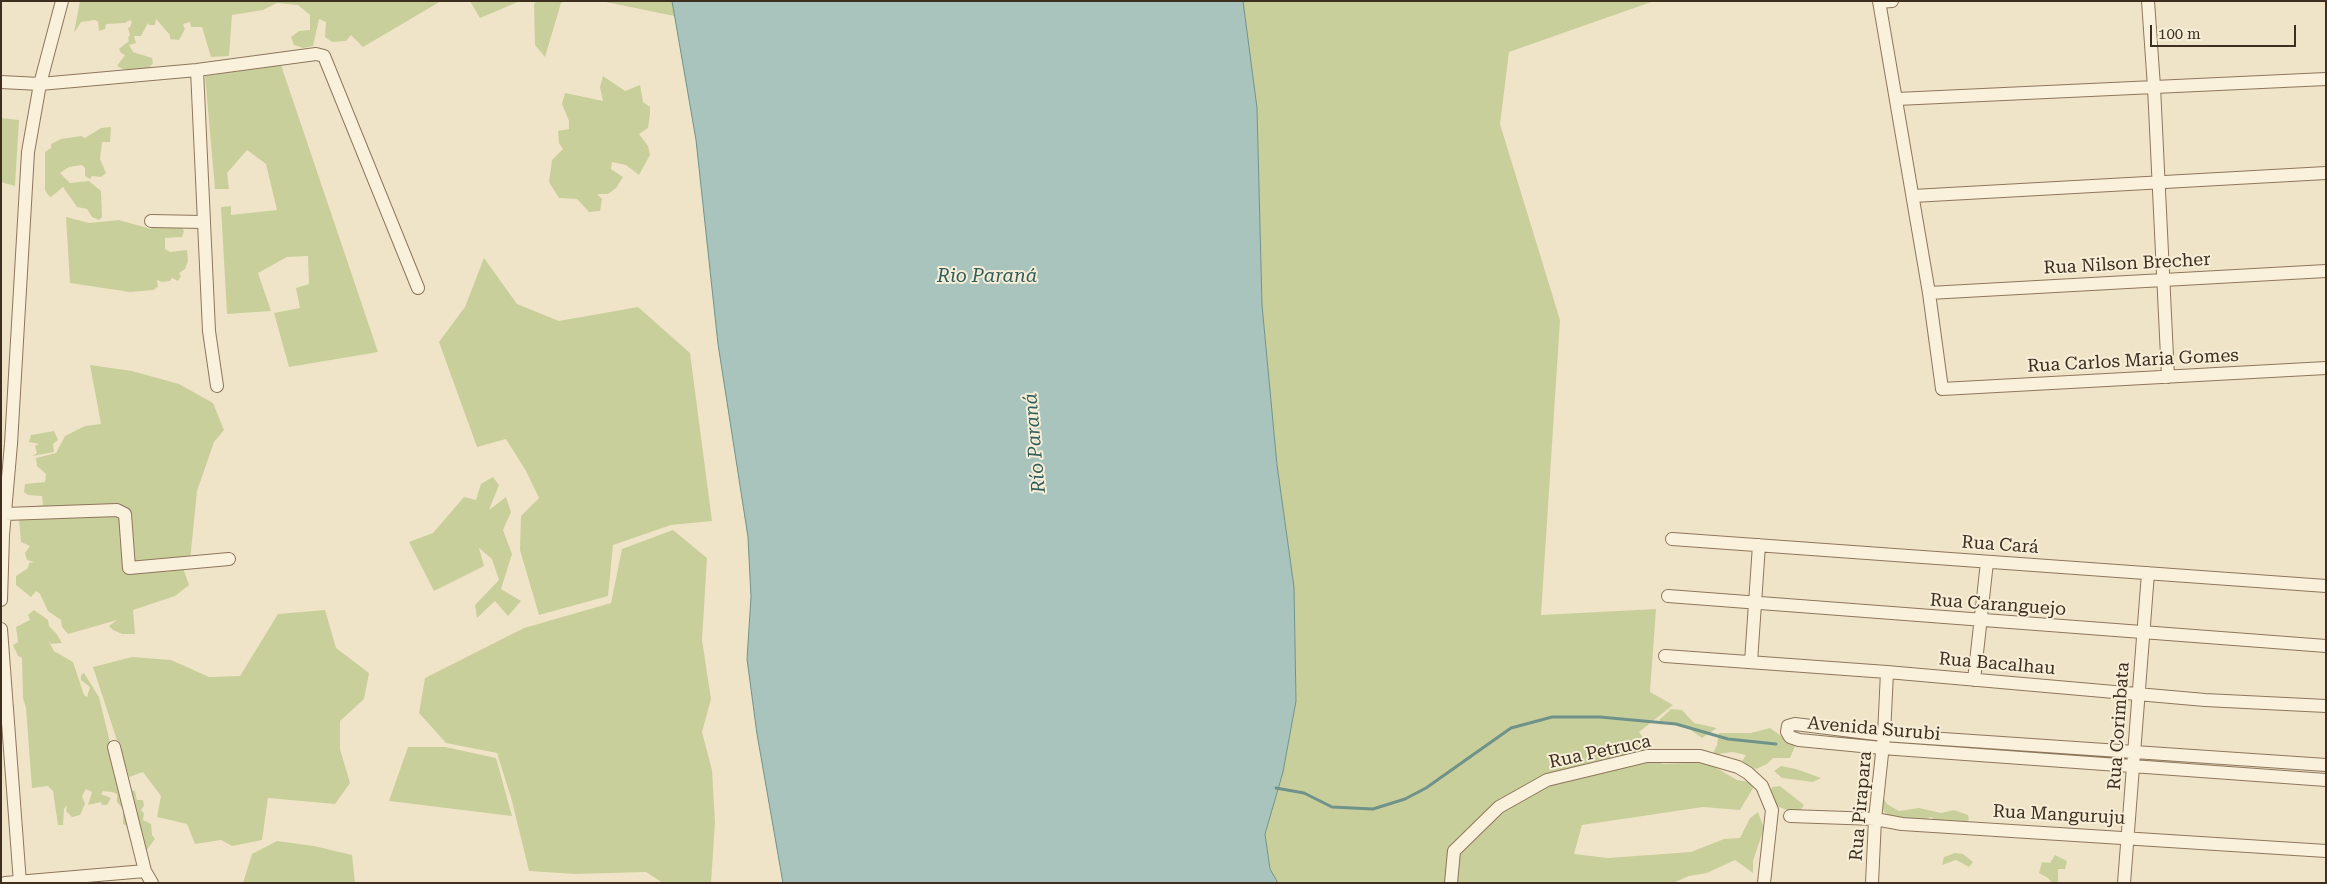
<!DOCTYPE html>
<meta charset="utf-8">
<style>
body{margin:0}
#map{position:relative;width:2327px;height:884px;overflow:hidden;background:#f0e4c8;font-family:"Roboto Serif",serif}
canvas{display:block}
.frame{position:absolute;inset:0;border:2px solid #3d2e20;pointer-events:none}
.scale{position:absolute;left:2150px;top:25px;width:146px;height:22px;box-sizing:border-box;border:2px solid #3d2e20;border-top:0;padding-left:6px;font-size:15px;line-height:18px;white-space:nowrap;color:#3d2e20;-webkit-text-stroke:4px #f7eed8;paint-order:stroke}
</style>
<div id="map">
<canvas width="2327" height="884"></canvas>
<div class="frame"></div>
<div class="scale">100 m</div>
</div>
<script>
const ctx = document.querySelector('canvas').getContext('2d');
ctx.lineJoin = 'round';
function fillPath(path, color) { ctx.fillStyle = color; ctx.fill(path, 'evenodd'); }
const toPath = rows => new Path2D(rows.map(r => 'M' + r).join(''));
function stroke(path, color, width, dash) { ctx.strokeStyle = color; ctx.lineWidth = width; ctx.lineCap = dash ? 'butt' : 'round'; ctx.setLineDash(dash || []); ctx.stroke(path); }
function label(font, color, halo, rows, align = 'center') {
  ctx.font = font + ' "Roboto Serif",serif'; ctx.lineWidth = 4; ctx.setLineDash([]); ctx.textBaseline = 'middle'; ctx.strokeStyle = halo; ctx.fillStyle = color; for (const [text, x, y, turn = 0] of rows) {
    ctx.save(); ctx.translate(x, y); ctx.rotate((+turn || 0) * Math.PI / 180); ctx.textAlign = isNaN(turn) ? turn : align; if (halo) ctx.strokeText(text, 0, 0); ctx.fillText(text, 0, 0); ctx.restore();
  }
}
fillPath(toPath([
 [80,1,441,1,363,47,351,35,346,41,332,42,325,37,326,22,319,19,313,46,303,48,294,45,291,37,299,31,310,30,310,15,298,5,277,3,263,10,232,15,229,56,211,57,202,27,191,27,190,22,183,24,185,29,179,40,170,39,170,35,156,19,155,25,149,25,148,23,141,36,134,36,136,43,129,45,133,52,152,58,153,63,149,68,144,68,145,72,129,72,129,69,123,69,117,66,125,55,121,53,119,49,129,41,128,38,130,35,128,28,130,27,132,22,130,20,125,23,106,24,105,29,99,31,98,22,95,20,81,22,74,33],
 [470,1,520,1,480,18],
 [536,1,566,1,561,3,545,57,535,45,534,4],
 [601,1,672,1,675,16,674,16],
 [1243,1,1654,1,1509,52,1500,124,1560,320,1541,615,1656,609,1650,692,1673,705,1639,732,1662,764,1706,762,1737,780,1756,783,1740,810,1703,807,1582,825,1574,854,1608,858,1691,852,1724,839,1740,838,1750,818,1758,812,1764,828,1753,861,1753,873,1735,860,1707,873,1689,876,1673,883,1278,883,1270,869,1265,834,1283,772,1296,701,1294,587,1277,465,1262,305,1257,108],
 [281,65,378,352,289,367,274,313,300,308,296,288,309,284,308,256,287,257,258,273,271,311,227,314,221,207,231,206,231,215,277,210,266,164,247,150,227,173,229,189,215,189,205,76],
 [603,76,625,91,640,85,643,102,650,107,650,114,648,128,639,134,648,146,650,155,639,175,626,165,612,162,611,169,623,177,616,188,608,194,597,194,602,199,600,211,589,212,577,199,559,198,549,182,552,160,563,149,559,143,558,131,569,129,569,121,562,104,565,93,603,101,600,87],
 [1,118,19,120,15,186,1,182],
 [111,127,110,142,102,142,100,159,106,173,101,177,92,176,90,179,85,176,85,168,82,165,69,167,60,173,70,183,89,181,101,191,102,217,99,220,92,217,87,209,77,207,63,187,51,197,48,195,45,190,45,152,51,148,51,144,61,139,81,136,85,138,101,128],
 [66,217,89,223,119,220,151,229,157,222,182,227,184,231,182,237,165,238,165,249,170,252,187,250,188,261,185,269,179,273,181,276,178,281,172,278,170,281,162,282,157,280,158,286,154,290,130,292,70,283],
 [484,258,517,304,559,321,638,307,690,353,712,521,671,525,613,545,608,596,539,615,520,550,521,516,539,498,526,471,506,439,477,447,439,342,465,307],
 [90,365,132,371,179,384,213,403,224,430,214,442,197,491,190,561,183,568,189,585,175,596,133,610,135,634,122,634,113,630,109,626,117,620,68,634,62,627,61,620,48,611,40,594,36,591,31,597,16,585,16,576,28,568,29,563,34,562,27,560,25,553,30,546,21,542,19,519,30,510,28,507,43,505,42,496,28,495,24,492,25,484,45,482,46,474,37,466,36,458,56,453,65,436,85,426,101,424],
 [54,431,58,440,53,444,54,452,32,456,37,453,35,446,39,444,29,442,31,435],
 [493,477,499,485,489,510,506,497,511,512,503,530,512,554,501,589,521,601,508,616,495,601,477,618,475,605,499,580,492,559,479,548,484,566,434,591,409,542,433,533,464,497,476,500,481,484],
 [673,530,707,558,702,640,711,699,702,732,712,770,715,823,711,883,663,883,646,872,575,874,529,871,512,801,497,753,446,743,419,713,425,678,524,628,611,603,622,549],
 [34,610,48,620,49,626,56,633,62,643,51,644,48,640,54,651,73,662,84,695,87,697,90,687,81,680,81,675,84,673,99,697,131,828,123,824,123,809,117,802,117,794,112,792,103,791,101,794,111,798,107,805,102,805,101,802,88,805,92,792,86,789,82,796,85,804,80,815,72,817,66,811,67,805,64,809,63,825,58,825,53,791,48,786,32,788,26,708,23,698,22,658,18,656,13,645,18,642,16,627,30,620,28,615],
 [325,610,336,648,369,673,364,699,340,721,340,749,350,783,335,804,268,798,262,840,232,846,221,840,195,844,187,824,157,817,161,796,143,772,129,777,93,667,132,657,171,660,209,677,240,676,278,614],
 [1671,709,1682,710,1694,723,1717,728,1702,738,1682,724,1664,723,1659,720],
 [1770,728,1795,746,1790,758,1773,758,1767,764,1756,769,1741,763,1746,755,1732,752,1712,755,1717,745,1719,733,1751,733],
 [408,747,445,747,496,758,512,816,389,801],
 [1781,766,1796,769,1821,778,1813,782,1782,778,1774,771],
 [1780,786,1804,805,1799,812,1792,812,1774,805,1770,794,1772,787],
 [127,789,135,791,137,800,143,800,144,806,141,810,144,813,143,820,151,824,152,835,155,839,146,851],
 [1883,797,1887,804,1899,811,1919,808,1941,813,1954,810,1968,815,1969,819,1966,823,1935,820,1931,817,1920,821,1891,817,1884,812,1883,808],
 [277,841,314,846,352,855,355,883,243,883,252,854],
 [1955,853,1963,854,1973,862,1969,867,1956,860,1942,865,1944,857],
 [2055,855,2067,861,2065,869,2058,869,2058,883,2052,883,2048,878,2039,873,2042,862,2050,863]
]), '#c9cf9b');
const water = toPath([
 [672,1,1243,1,1257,108,1262,305,1277,465,1294,587,1296,701,1283,772,1265,834,1270,869,1278,883,783,883,757,734,747,659,751,597,748,537,718,344,696,140,672,1]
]);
fillPath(water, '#a9c4bc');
stroke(water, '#6f938a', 1);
stroke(toPath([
 [1276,788,1304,793,1332,807,1373,809,1405,799,1426,788,1511,728,1552,717,1600,717,1676,724,1728,739,1776,744]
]), '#6f938a', 3);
const minor = toPath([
 [1879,1,1929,293,1942,389,2326,368],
 [2148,1,2154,87,2168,377],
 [1879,2,1892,1],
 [197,70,209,331,217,386],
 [1,82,40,84,197,70,316,54,324,56,418,288],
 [1897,99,2326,79],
 [1913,196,2326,173],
 [151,221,202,222],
 [1929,293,2326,271],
 [5,514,117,510,125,514,129,568,229,559],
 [1672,539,2326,586],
 [1668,596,2326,646],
 [1,600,3,535,11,444,28,152,40,84,62,1],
 [1,629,20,883],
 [1665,656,1887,672,2205,700,2326,706],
 [1751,662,1759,545],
 [1974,680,1987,562],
 [114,747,145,871,152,883],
 [2326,765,1884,735,1795,724,1788,726,1787,732,1790,737,1799,740,1882,748,2326,780],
 [1790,816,1875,819,1902,824,2326,851],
 [5,883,145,871],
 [1451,883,1454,851,1499,807,1547,780,1647,756,1700,756,1738,767,1748,773,1762,786,1772,810,1764,883],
 [1872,883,1875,819,1884,735,1887,672],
 [2124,883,2148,573]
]);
stroke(minor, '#8d765c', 14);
stroke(minor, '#faf1dc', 12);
label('18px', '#3d2e20', '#f7eed8', [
 ["Rua Nilson Brecher",2127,264,-3],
 ["Rua Carlos Maria Gomes",2133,361,-3],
 ["Rua Cará",2000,545,4],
 ["Rua Caranguejo",1998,605,4],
 ["Rua Bacalhau",1997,664,5],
 ["Rua Corimbata",2119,726,-86],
 ["Avenida Surubi",1874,729,5],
 ["Rua Petruca",1600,752,-12],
 ["Rua Pirapara",1861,806,-85],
 ["Rua Manguruju",2059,815,3]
]);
label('italic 19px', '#2f5d5a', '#f7eed8', [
 ["Rio Paraná",987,276],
 ["Río Paraná",1035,443,-95]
]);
</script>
